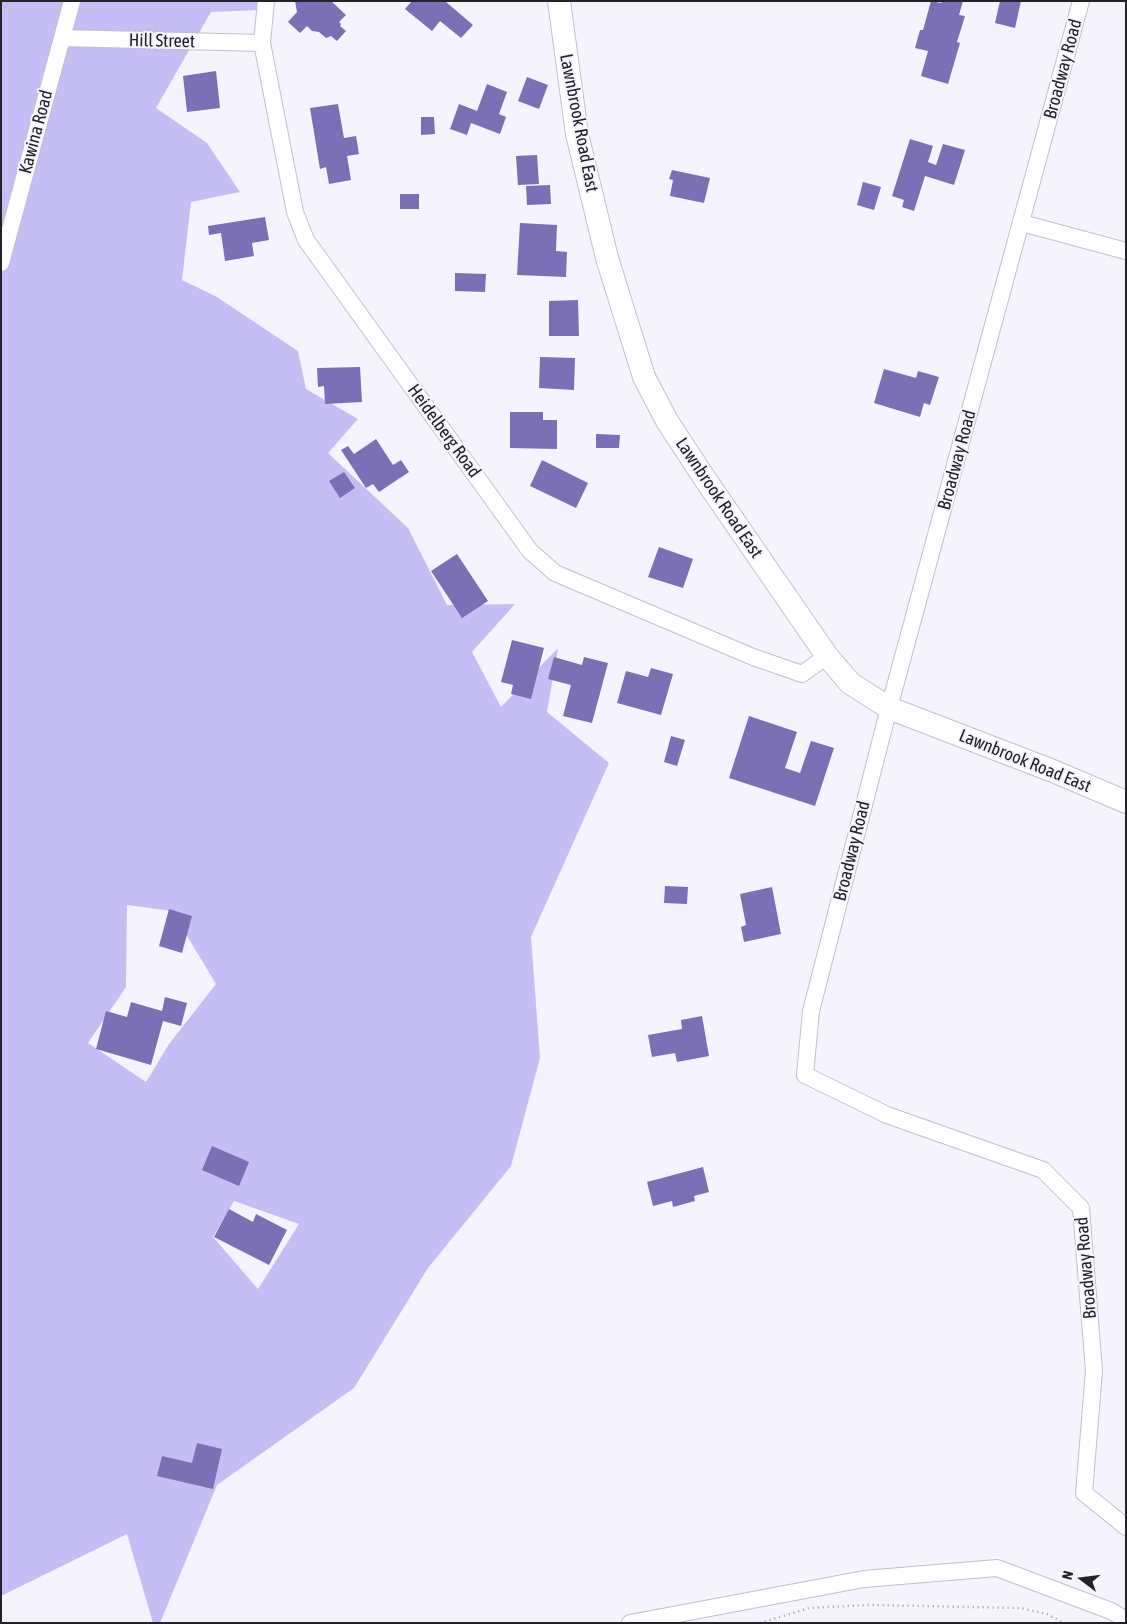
<!DOCTYPE html>
<style>
body{margin:0}
#map{position:relative;width:1127px;height:1624px;overflow:hidden;background:#f5f4fe;font-family:"Asap Condensed",sans-serif}
canvas{display:block}
.frame{position:absolute;inset:0;border:2px solid #232228;pointer-events:none}
.north{position:absolute;left:1057px;top:1554px;width:50px;height:50px;-webkit-text-stroke:4px #f5f4fe;paint-order:stroke;rotate:285deg;font-size:14px;font-weight:700;line-height:20px;text-align:center;color:#232228}
.north::after{content:'';display:block;margin:auto;width:18px;height:22px;background:#232228;clip-path:polygon(50% 0,100% 100%,50% 72%,0 100%)}
</style>
<div id="map">
<canvas width="1127" height="1624"></canvas>
<div class="frame"></div>
<div class="north">N</div>
</div>
<script>
const ctx = document.querySelector('canvas').getContext('2d');
ctx.lineJoin = 'round';
function fillPath(path, color) { ctx.fillStyle = color; ctx.fill(path, 'evenodd'); }
const toPath = rows => new Path2D(rows.map(r => 'M' + r).join(''));
function stroke(path, color, width, dash) { ctx.strokeStyle = color; ctx.lineWidth = width; ctx.lineCap = dash ? 'butt' : 'round'; ctx.setLineDash(dash || []); ctx.stroke(path); }
function label(font, color, halo, rows, align = 'center') {
  ctx.font = font + ' "Asap Condensed",sans-serif'; ctx.lineWidth = 4; ctx.setLineDash([]); ctx.textBaseline = 'middle'; ctx.strokeStyle = halo; ctx.fillStyle = color; for (const [text, x, y, turn = 0] of rows) {
    ctx.save(); ctx.translate(x, y); ctx.rotate((+turn || 0) * Math.PI / 180); ctx.textAlign = isNaN(turn) ? turn : align; if (halo) ctx.strokeText(text, 0, 0); ctx.fillText(text, 0, 0); ctx.restore();
  }
}
fillPath(toPath([
 [1,1,262,1,260,10,211,12,156,108,207,143,240,192,191,202,182,280,217,297,298,351,306,389,358,419,328,453,408,528,447,605,515,604,472,652,501,707,558,648,547,712,609,763,531,937,540,1058,511,1166,428,1268,354,1388,217,1485,160,1623,153,1623,127,1534,1,1596],
 [127,905,172,911,216,984,169,1044,146,1082,88,1043,126,987],
 [234,1201,299,1224,258,1289,213,1237]
]), '#c5bef4');
fillPath(toPath([
 [295,1,331,1,346,15,339,22,341,24,340,26,346,31,337,41,331,36,326,38,319,32,312,31,307,26,300,33,288,22,297,12],
 [412,1,447,1,446,2,473,25,461,38,440,21,432,31,405,9],
 [931,1,941,3,942,1,963,1,959,15,965,16,957,42,960,43,948,84,921,76,928,51,915,48,920,30,923,30],
 [1000,1,1021,1,1015,28,995,23],
 [216,71,220,108,187,112,183,76],
 [527,77,548,85,539,109,518,101],
 [487,84,507,92,499,114,506,117,500,134,471,123,467,135,450,129,459,104,477,111],
 [338,104,344,138,356,136,359,154,347,156,351,180,329,184,326,167,320,169,310,108],
 [421,117,434,117,435,134,421,135],
 [910,139,933,146,928,162,936,165,943,144,965,150,954,185,925,176,914,211,902,207,904,200,892,196],
 [537,155,539,184,518,185,516,156],
 [672,170,710,178,704,203,670,196,673,180,669,179],
 [863,182,881,187,874,210,857,205],
 [550,185,551,204,527,205,526,186],
 [400,194,419,194,419,209,400,209],
 [265,217,269,240,252,243,254,256,225,261,221,233,209,235,208,226],
 [520,223,557,225,556,251,567,252,566,277,517,275],
 [455,273,486,274,485,292,455,291],
 [578,300,579,336,549,336,549,301],
 [540,357,575,358,574,390,539,388],
 [360,367,362,402,325,404,324,386,318,387,317,368],
 [884,369,916,378,918,371,939,377,930,405,924,403,920,417,874,403],
 [510,412,543,412,543,420,557,420,557,449,510,448],
 [596,434,620,435,619,448,596,448],
 [376,439,393,465,401,460,409,472,379,492,373,484,366,488,341,450,348,446,354,454],
 [542,460,588,483,576,508,530,486],
 [344,472,355,488,340,498,329,481],
 [659,547,693,559,683,588,648,577],
 [457,554,488,601,462,618,431,571],
 [512,640,544,648,531,699,511,694,513,685,501,682],
 [554,657,582,665,584,657,608,663,592,723,563,716,571,685,548,679],
 [651,668,673,674,661,715,617,703,626,671,648,677],
 [749,716,797,732,785,768,800,773,811,741,834,748,815,806,729,778],
 [671,736,685,740,677,766,664,762],
 [665,886,688,887,687,904,664,903],
 [772,887,781,934,744,942,741,927,746,925,740,894],
 [169,909,192,916,182,953,159,946],
 [165,997,187,1003,181,1026,163,1021,151,1065,96,1049,106,1011,127,1017,131,1002,162,1011],
 [702,1016,709,1056,677,1062,675,1053,652,1057,648,1035,682,1029,681,1020],
 [212,1146,249,1162,239,1186,202,1170],
 [703,1167,709,1192,694,1196,695,1201,673,1207,672,1201,653,1206,647,1182],
 [229,1209,253,1222,256,1214,287,1230,269,1265,214,1237],
 [197,1443,222,1449,213,1489,157,1476,162,1456,192,1463]
]), '#7b6fb6');
const street = toPath([
 [266,1,262,43,295,212,306,240,530,551,555,573,753,657,802,674,827,656],
 [1081,1,889,708,811,1011,805,1075,887,1115,1043,1170,1081,1208,1094,1371,1084,1493,1126,1527],
 [62,38,262,43],
 [1022,223,1126,251],
 [1,263,72,1],
 [630,1623,864,1579,997,1568,1111,1611,1126,1620]
]);
const secondary = toPath([
 [559,1,577,134,607,258,644,377,667,421,707,482,827,656,850,683,889,708,1053,771,1126,802]
]);
stroke(street, '#c1bfcf', 18);
stroke(secondary, '#c1bfcf', 24);
stroke(toPath([
 [760,1623,809,1608,870,1605,1020,1608,1047,1614,1064,1623]
]), '#9d9ca4', 2.5, [1, 4]);
stroke(street, '#fff', 16);
stroke(secondary, '#fff', 22);
label('18px', '#232228', '#f5f4fe', [
 ["Hill Street",162,41,1],
 ["Broadway Road",1063,69,-75],
 ["Lawnbrook Road East",579,123,79],
 ["Kawina Road",36,132,-75],
 ["Heidelberg Road",444,431,54],
 ["Broadway Road",957,460,-75],
 ["Lawnbrook Road East",719,498,56],
 ["Lawnbrook Road East",1025,761,22],
 ["Broadway Road",852,851,-76],
 ["Broadway Road",1086,1268,-95]
]);
</script>
